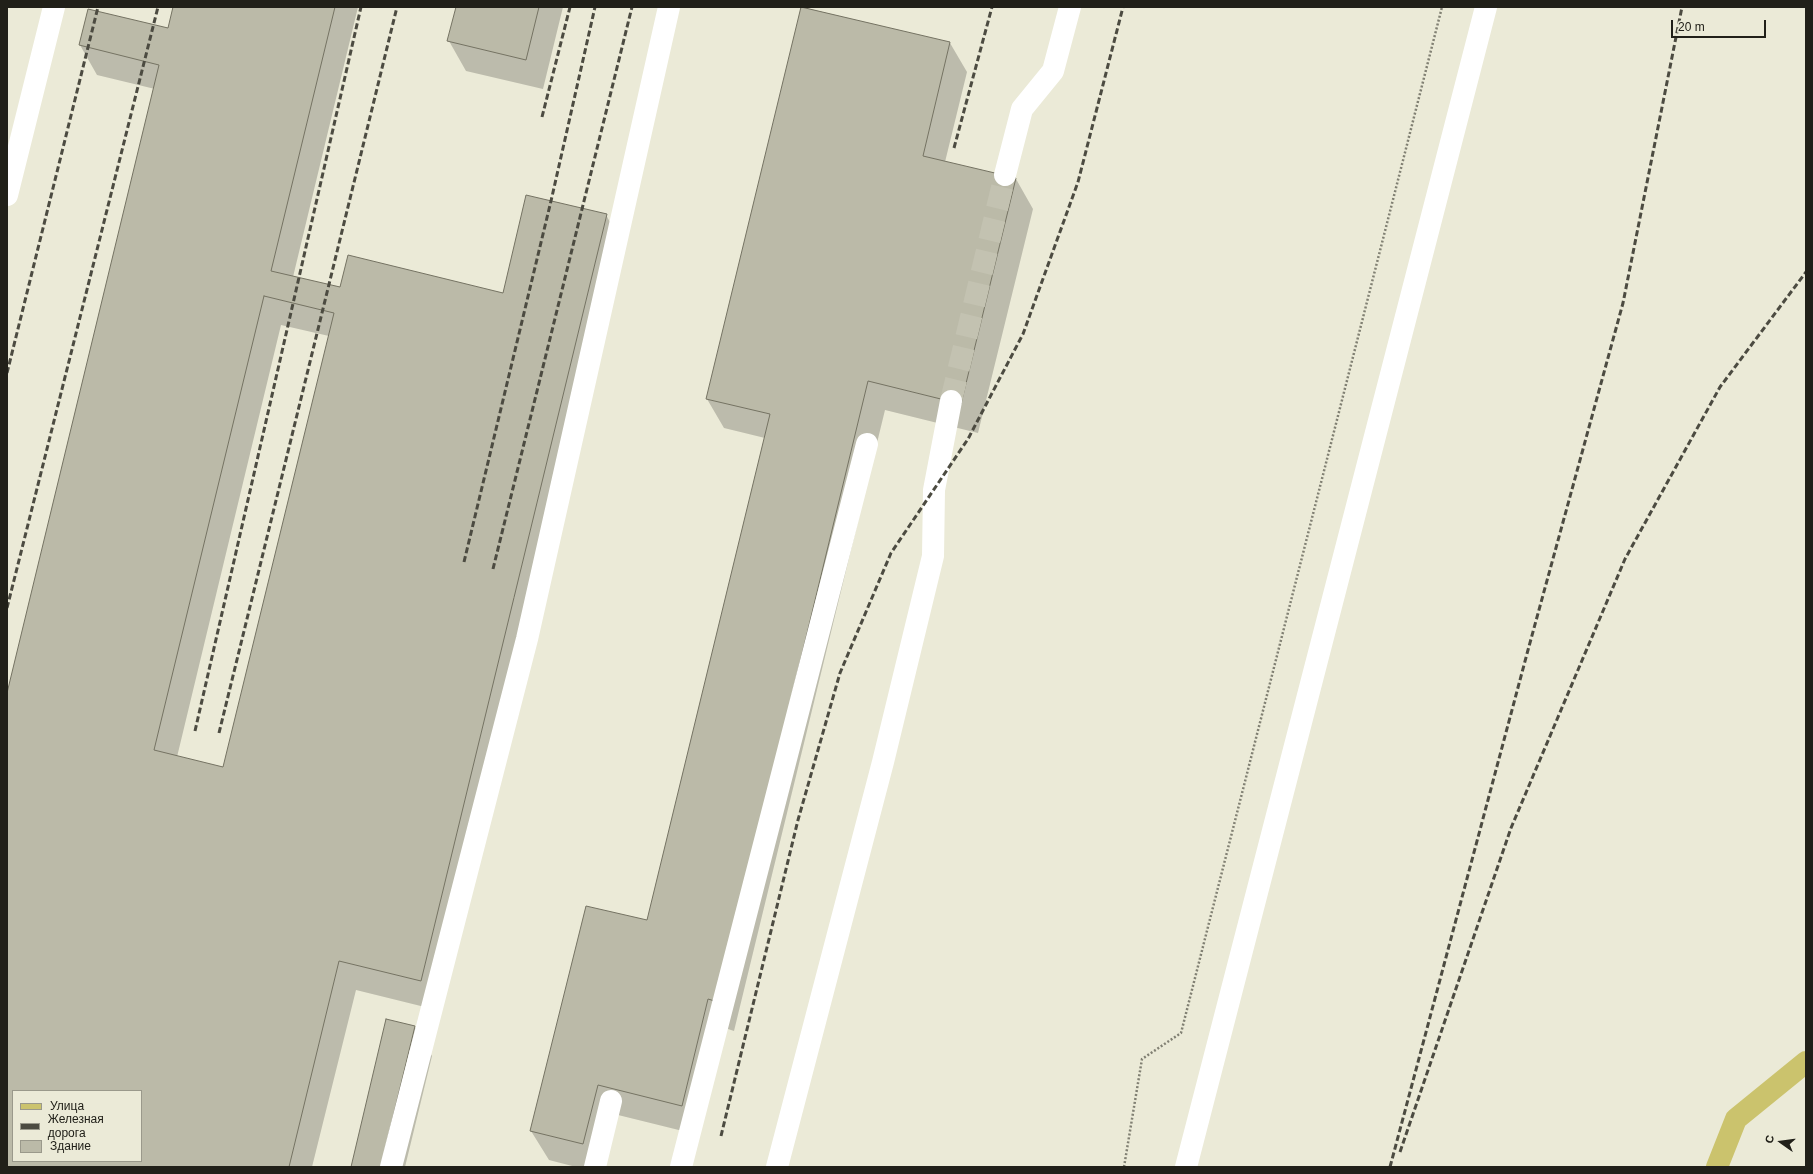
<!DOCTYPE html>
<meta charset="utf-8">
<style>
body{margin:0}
#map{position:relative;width:1813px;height:1174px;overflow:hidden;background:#ebead7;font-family:Arial,sans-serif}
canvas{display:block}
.frame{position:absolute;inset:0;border:8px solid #212019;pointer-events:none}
.legend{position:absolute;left:12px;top:1090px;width:130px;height:72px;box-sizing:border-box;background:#ebead7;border:1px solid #9a998b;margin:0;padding:5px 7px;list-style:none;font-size:12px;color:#212019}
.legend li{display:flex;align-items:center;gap:8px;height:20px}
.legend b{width:20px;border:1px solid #9a998b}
.north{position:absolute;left:1761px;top:1122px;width:40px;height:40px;-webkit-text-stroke:3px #ebead7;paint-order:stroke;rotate:284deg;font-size:11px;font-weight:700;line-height:16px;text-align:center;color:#212019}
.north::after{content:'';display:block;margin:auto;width:14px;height:18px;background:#212019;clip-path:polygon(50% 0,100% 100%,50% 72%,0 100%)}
.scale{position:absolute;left:1671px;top:20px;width:95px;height:18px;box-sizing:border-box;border:2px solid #212019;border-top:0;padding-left:5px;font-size:12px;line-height:14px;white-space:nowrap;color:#212019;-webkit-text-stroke:3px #ebead7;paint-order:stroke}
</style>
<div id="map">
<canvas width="1813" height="1174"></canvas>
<div class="frame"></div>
<ul class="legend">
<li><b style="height:5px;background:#cbc36d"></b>Улица</li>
<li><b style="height:5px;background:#4c4b41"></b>Железная дорога</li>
<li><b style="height:11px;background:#bbbaa8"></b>Здание</li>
</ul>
<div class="north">С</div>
<div class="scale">20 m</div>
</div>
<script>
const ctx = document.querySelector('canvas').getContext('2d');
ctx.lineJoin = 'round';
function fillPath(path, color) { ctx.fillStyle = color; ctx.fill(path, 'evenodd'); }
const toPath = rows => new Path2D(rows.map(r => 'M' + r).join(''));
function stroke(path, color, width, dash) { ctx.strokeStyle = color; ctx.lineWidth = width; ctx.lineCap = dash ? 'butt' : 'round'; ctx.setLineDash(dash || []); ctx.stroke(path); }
fillPath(toPath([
 [174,7,358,7,293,277,341,288,504,294,606,215,623,245,437,1010,356,990,312,1167,7,1167,7,698,155,89,97,75,80,45,168,29],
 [281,325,329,336,224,768,177,757],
 [13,1091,141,1091,141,1161,13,1161],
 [457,7,563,7,543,89,466,71,449,41],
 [802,7,950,43,967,72,945,162,1016,179,1033,209,978,433,885,410,734,1031,725,1028,699,1135,614,1114,601,1167,576,1167,549,1160,531,1131,647,922,765,438,724,428,707,399],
 [415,1027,432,1056,405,1167,382,1167,411,1050,409,1050,380,1167,352,1167]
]), '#0003');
const building = toPath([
 [173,7,335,7,271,271,340,287,348,255,503,293,526,195,607,214,421,981,339,961,289,1167,7,1167,7,693,159,65,79,45,88,9,168,28,173,7],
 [264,296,334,313,223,767,154,750,264,296],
 [13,1091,141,1091,141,1161,13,1161,13,1091],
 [456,7,539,7,526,60,447,41,456,7],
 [801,7,950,42,923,156,1016,178,961,404,868,381,718,1002,708,999,682,1106,598,1085,583,1144,530,1131,586,906,647,920,770,414,706,399,801,7],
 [386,1019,415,1026,381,1167,351,1167,386,1019]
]);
fillPath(building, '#bbbaa8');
stroke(building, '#747262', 1);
stroke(toPath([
 [951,401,1005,175]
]), '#c3c2b1', 22, [22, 11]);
stroke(toPath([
 [1124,1167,1142,1059,1181,1033,1442,7]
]), '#818073', 2.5, [2, 2]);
stroke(toPath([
 [1005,175,1022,109,1053,71,1070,7],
 [7,195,54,7],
 [391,1167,527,639,669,7],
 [595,1167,611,1101],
 [681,1167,867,444],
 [777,1167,883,762,933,556,934,490,951,401],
 [1186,1167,1486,7]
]), '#fff', 22);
stroke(toPath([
 [1717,1167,1736,1119,1806,1062]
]), '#cbc36d', 22);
stroke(toPath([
 [542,117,570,7],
 [954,148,992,7],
 [7,373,98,7],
 [464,562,551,201,595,7],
 [493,569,632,7],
 [7,608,158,7],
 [195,731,361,7],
 [219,733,397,7],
 [721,1136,798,820,840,673,891,553,968,439,1023,334,1078,182,1123,7],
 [1400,1152,1511,828,1625,559,1720,387,1806,272],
 [1390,1167,1528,650,1623,303,1682,7]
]), '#4c4b41', 3, [6, 3]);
</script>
